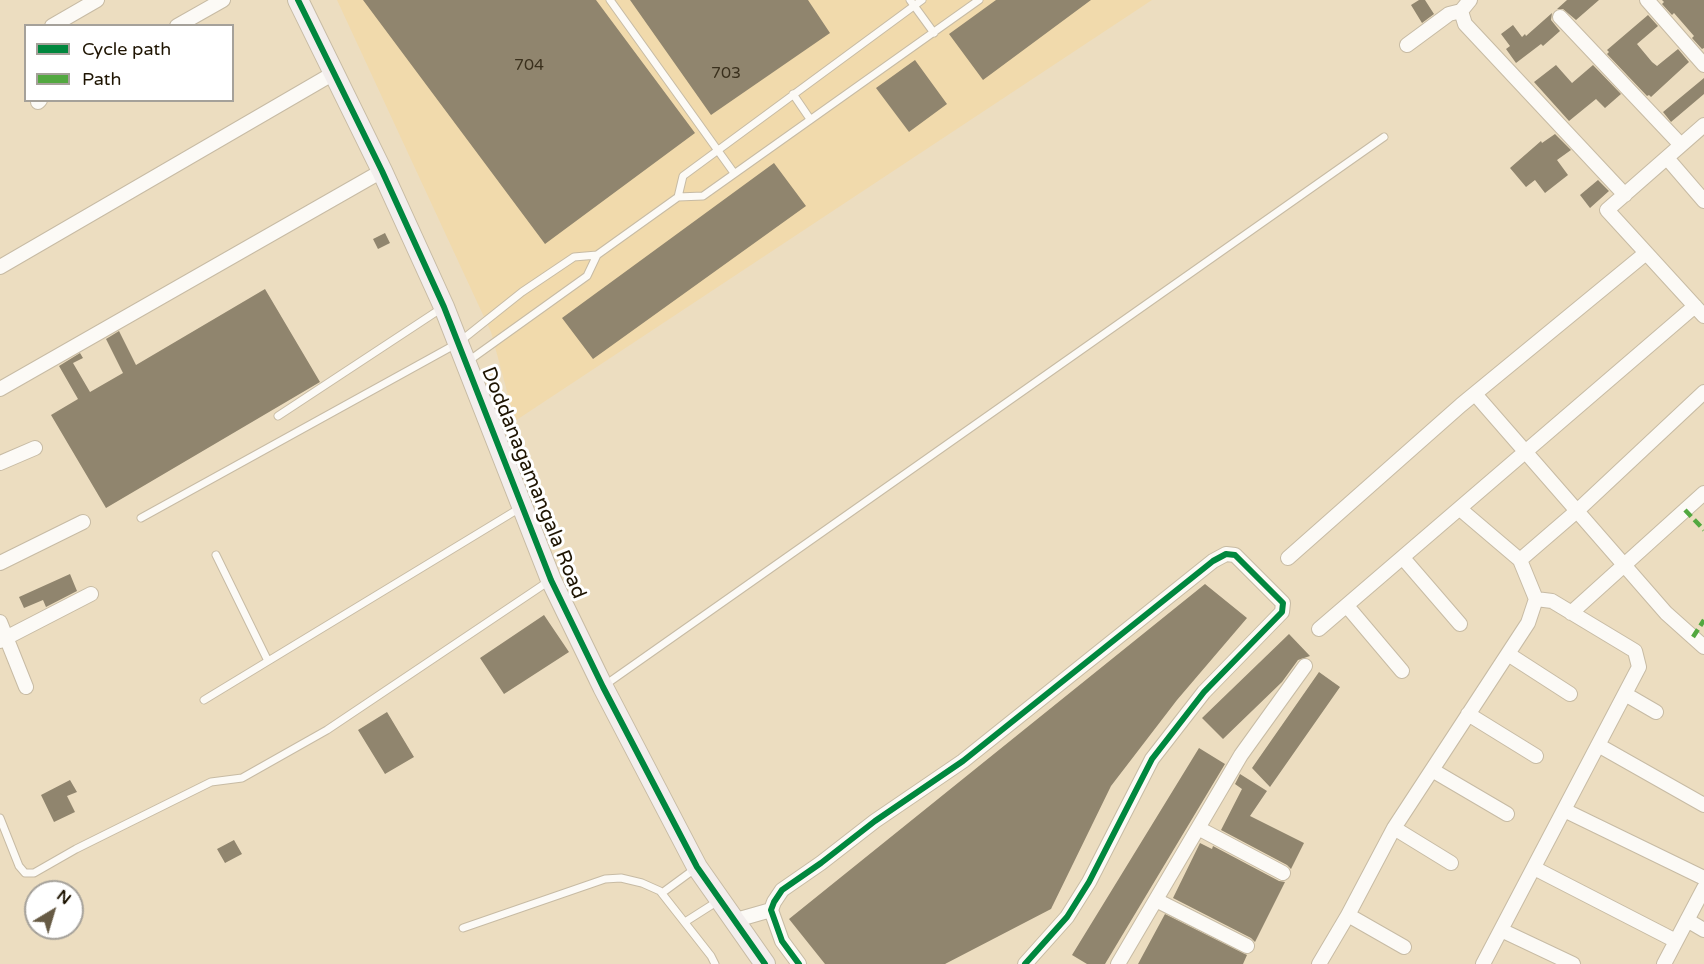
<!DOCTYPE html>
<style>
body{margin:0}
#map{position:relative;width:1704px;height:964px;overflow:hidden;background:#ecddc0;font-family:"Varela Round",sans-serif}
canvas{display:block}
.legend{position:absolute;left:24px;top:24px;width:210px;height:78px;box-sizing:border-box;background:#fff;border:2px solid #a5a19a;margin:0;padding:8px 10px;list-style:none;font-size:18px;color:#1e1402}
.legend li{display:flex;align-items:center;gap:12px;height:30px}
.legend b{width:30px;border:2px solid #a5a19a}
.north{position:absolute;left:24px;top:880px;width:60px;height:60px;box-sizing:border-box;background:#fff;border:2px solid #a5a19a;border-radius:50%;rotate:38deg;font-size:16px;font-weight:700;line-height:24px;text-align:center;color:#1e1402}
.north::after{content:'';display:block;margin:auto;width:21px;height:27px;background:#665a44;clip-path:polygon(50% 0,100% 100%,50% 72%,0 100%)}
</style>
<div id="map">
<canvas width="1704" height="964"></canvas>
<ul class="legend">
<li><b style="height:8px;background:#00873e"></b>Cycle path</li>
<li><b style="height:8px;background:#52a840"></b>Path</li>
</ul>
<div class="north">N</div>
</div>
<script>
const ctx = document.querySelector('canvas').getContext('2d');
ctx.lineJoin = 'round';
function fillPath(path, color) { ctx.fillStyle = color; ctx.fill(path, 'evenodd'); }
const toPath = rows => new Path2D(rows.map(r => 'M' + r).join(''));
function stroke(path, color, width, dash) { ctx.strokeStyle = color; ctx.lineWidth = width; ctx.lineCap = dash ? 'butt' : 'round'; ctx.setLineDash(dash || []); ctx.stroke(path); }
function label(font, color, halo, rows, align = 'center') {
  ctx.font = font + ' "Varela Round",sans-serif'; ctx.lineWidth = 6; ctx.setLineDash([]); ctx.textBaseline = 'middle'; ctx.strokeStyle = halo; ctx.fillStyle = color; for (const [text, x, y, turn = 0] of rows) {
    ctx.save(); ctx.translate(x, y); ctx.rotate((+turn || 0) * Math.PI / 180); ctx.textAlign = isNaN(turn) ? turn : align; if (halo) ctx.strokeText(text, 0, 0); ctx.fillText(text, 0, 0); ctx.restore();
  }
}
fillPath(toPath([
 [337,0,1152,0,515,421,491,332]
]), '#f1daac');
fillPath(toPath([
 [363,0,596,0,695,133,545,244],
 [630,0,808,0,830,33,711,115],
 [996,0,1091,0,983,80,949,34],
 [1419,0,1425,0,1434,14,1422,23,1411,5],
 [1567,0,1599,0,1576,20,1563,9,1557,9],
 [1662,0,1704,0,1704,48,1702,49,1692,38,1694,36,1674,13,1672,15,1662,4,1664,2],
 [1552,13,1551,20,1560,31,1543,46,1541,44,1516,63,1506,49,1510,46,1501,34,1513,25,1522,37,1525,34,1526,36],
 [1648,15,1658,26,1637,44,1652,62,1657,66,1678,49,1689,62,1651,97,1649,95,1647,96,1607,54,1609,52,1607,50],
 [915,60,947,104,909,132,876,88],
 [1556,65,1572,83,1593,65,1621,94,1605,108,1596,99,1569,121,1534,82],
 [1704,78,1704,94,1671,122,1663,112],
 [1555,134,1571,150,1557,160,1568,175,1545,193,1535,180,1526,187,1510,168,1541,141,1542,143],
 [774,163,806,206,593,359,562,318],
 [1598,180,1609,191,1590,208,1580,195],
 [385,233,390,243,378,249,373,239],
 [265,289,320,382,106,508,51,415,78,399,59,366,80,353,83,358,73,363,90,392,123,373,106,339,119,331,136,365],
 [70,574,77,591,46,607,43,600,24,608,19,597],
 [1205,584,1247,618,1177,700,1111,786,1051,909,945,964,825,964,789,919],
 [544,615,569,652,504,694,480,658],
 [1289,634,1310,656,1298,660,1282,682,1223,739,1202,718],
 [1319,672,1340,687,1270,787,1252,768],
 [387,712,414,757,385,774,358,730],
 [1199,748,1225,764,1105,964,1087,964,1072,955],
 [1240,774,1267,791,1250,816,1304,843,1291,869,1287,865,1221,830,1242,789,1235,784],
 [70,780,77,792,67,796,75,812,54,822,41,795],
 [234,840,242,854,225,863,217,849],
 [1200,843,1212,849,1213,846,1279,881,1285,882,1255,942,1251,938,1173,898],
 [1165,914,1247,955,1243,964,1138,964]
]), '#90856e');
const lane = toPath([
 [610,0,734,173],
 [910,0,934,33],
 [793,94,810,119],
 [678,197,683,176,922,0],
 [467,362,587,276,597,255],
 [278,416,442,308],
 [141,518,458,343,522,292,574,257,597,255,678,197,703,196,979,0],
 [216,555,268,661],
 [605,685,1384,137],
 [204,700,520,508],
 [0,818,19,866,25,873,34,873,76,849,211,782,242,778,327,730,549,581],
 [662,893,696,868],
 [685,922,718,901],
 [463,928,605,879,621,878,642,883,660,891,711,956,715,964]
]);
const street = toPath([
 [1470,0,1461,11,1465,24,1625,195],
 [1647,0,1704,65],
 [1560,17,1681,145],
 [52,26,97,0],
 [177,26,223,0],
 [1407,45,1449,14,1461,11],
 [38,102,40,100],
 [1704,125,1607,210,1704,316],
 [1667,158,1704,201],
 [0,267,334,73],
 [0,389,382,171],
 [1475,394,1666,613,1704,647],
 [0,463,35,448],
 [1288,558,1461,405,1646,253],
 [1403,558,1460,624],
 [1520,560,1578,510,1704,392],
 [0,563,83,522],
 [1347,606,1402,671],
 [1571,613,1704,493],
 [0,622,26,687],
 [1319,629,1695,306],
 [0,641,91,594],
 [1508,654,1570,694],
 [1625,694,1656,712],
 [1468,714,1536,756],
 [1598,745,1704,805],
 [1432,770,1507,814],
 [1564,810,1704,878],
 [1198,828,1283,873],
 [1394,828,1451,863],
 [1534,868,1676,941],
 [1156,900,1247,946],
 [1348,915,1394,828,1528,623,1536,599,1520,560,1460,509],
 [736,920,771,910],
 [1687,920,1704,930],
 [1501,930,1573,964],
 [799,964,782,941,771,910,774,902,782,890,821,863,875,821,963,761,1213,561,1226,554,1235,555,1283,603,1282,612,1204,692,1152,759,1089,882,1067,917,1025,964],
 [1118,964,1241,755,1305,666],
 [1319,964,1348,915,1404,947],
 [1483,964,1639,667,1635,651,1552,601,1536,599],
 [1664,964,1704,888]
]);
const secondary = toPath([
 [298,0,382,171,444,307,551,580,603,687,697,867,765,964]
]);
stroke(lane, '#c7bba4', 9);
stroke(street, '#c7bba4', 16);
stroke(secondary, '#c7bba4', 22);
stroke(lane, '#fcfaf6', 7);
stroke(street, '#fcfaf6', 14);
stroke(secondary, '#f3eeed', 20);
stroke(toPath([
 [1685,510,1704,530],
 [1693,637,1704,620]
]), '#52a840', 4.5, [9, 4.5]);
stroke(toPath([
 [298,0,382,171,444,307,551,580,603,687,697,867,765,964],
 [799,964,782,941,771,910,774,902,782,890,821,863,875,821,963,761,1213,561,1226,554,1235,555,1283,603,1282,612,1204,692,1152,759,1089,882,1067,917,1025,964]
]), '#00873e', 6);
label('16px', '#3a301d', null, [
 ["704",529,66],
 ["703",726,74]
]);
label('20px', '#1e1402', '#fff', [
 ["Doddanagamangala Road",533,483,68]
]);
</script>
